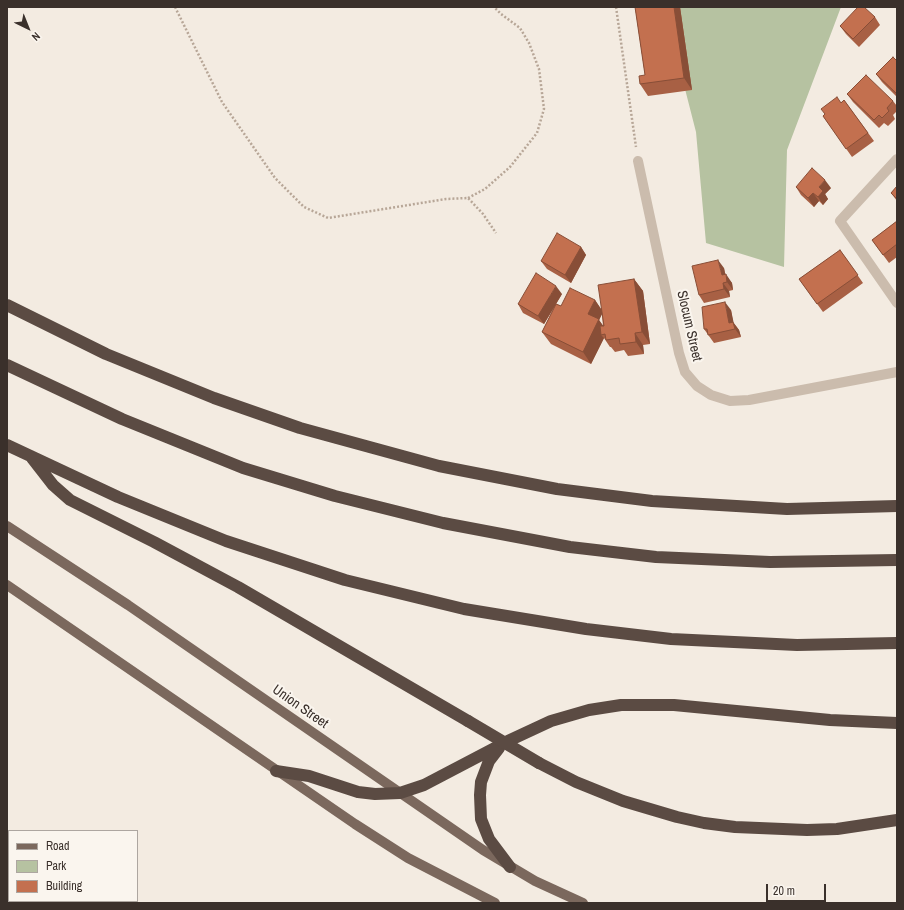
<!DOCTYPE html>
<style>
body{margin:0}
#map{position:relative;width:904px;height:910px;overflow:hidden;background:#f3ebe1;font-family:"Archivo Narrow",sans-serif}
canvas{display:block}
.frame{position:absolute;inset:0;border:8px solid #3a302b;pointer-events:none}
.legend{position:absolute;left:8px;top:830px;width:130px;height:72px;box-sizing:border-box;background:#faf5ee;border:1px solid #ada6a0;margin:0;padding:5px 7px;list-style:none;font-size:12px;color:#3a302b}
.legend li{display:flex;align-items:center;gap:8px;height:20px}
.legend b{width:20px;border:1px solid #ada6a0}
.north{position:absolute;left:8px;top:8px;width:40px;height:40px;-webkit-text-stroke:3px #faf5ee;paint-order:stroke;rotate:137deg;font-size:11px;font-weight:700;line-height:16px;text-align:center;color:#3a302b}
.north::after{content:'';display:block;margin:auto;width:14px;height:18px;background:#3a302b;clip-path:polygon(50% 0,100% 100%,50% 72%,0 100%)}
.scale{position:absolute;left:766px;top:884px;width:60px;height:18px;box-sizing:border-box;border:2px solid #3a302b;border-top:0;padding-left:5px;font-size:12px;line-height:14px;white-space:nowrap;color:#3a302b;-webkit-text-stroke:3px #faf5ee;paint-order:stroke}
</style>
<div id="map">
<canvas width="904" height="910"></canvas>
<div class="frame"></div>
<ul class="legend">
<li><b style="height:5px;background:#7b685d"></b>Road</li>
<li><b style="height:11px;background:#b6c2a1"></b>Park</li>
<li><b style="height:11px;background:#c3704f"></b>Building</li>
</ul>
<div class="north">N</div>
<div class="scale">20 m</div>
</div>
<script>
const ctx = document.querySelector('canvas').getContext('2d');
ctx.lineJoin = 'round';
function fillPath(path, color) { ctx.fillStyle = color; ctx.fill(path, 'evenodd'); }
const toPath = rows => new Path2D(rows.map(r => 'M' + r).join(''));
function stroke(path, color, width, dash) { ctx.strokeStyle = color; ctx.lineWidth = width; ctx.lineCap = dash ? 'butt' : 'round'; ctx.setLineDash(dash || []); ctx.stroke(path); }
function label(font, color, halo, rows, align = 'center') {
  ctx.font = font + ' "Archivo Narrow",sans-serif'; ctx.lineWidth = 4; ctx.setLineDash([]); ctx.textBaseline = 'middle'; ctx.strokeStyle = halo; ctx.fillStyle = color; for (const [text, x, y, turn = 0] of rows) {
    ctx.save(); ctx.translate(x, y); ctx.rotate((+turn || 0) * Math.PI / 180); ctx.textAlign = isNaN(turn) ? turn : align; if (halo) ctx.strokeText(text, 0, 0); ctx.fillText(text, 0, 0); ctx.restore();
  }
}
fillPath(toPath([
 [664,7,841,7,787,150,784,267,706,243,696,132]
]), '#b6c2a1');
stroke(toPath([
 [175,7,222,102,275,178,304,207,328,218,446,199,468,198,483,214,496,233],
 [616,7,636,147],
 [468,198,485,189,510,167,537,133,544,109,539,69,529,43,520,28,501,14,494,7]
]), '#b7a697', 2.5, [2, 2]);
stroke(toPath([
 [897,159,840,221,897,303],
 [638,161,679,353,685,372,697,386,711,395,730,401,749,400,897,372]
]), '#cbbcad', 10);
stroke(toPath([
 [7,526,128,605,483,850,535,881,583,903],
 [7,585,355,824,408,858,495,903]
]), '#7b685d', 10);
stroke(toPath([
 [7,305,106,354,214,398,300,428,439,466,557,489,652,501,787,509,897,506],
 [7,365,122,419,243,468,335,496,443,523,570,547,656,557,770,562,897,560],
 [7,445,118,497,226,541,345,580,464,609,586,629,671,639,797,645,897,643],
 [32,458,53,485,70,500,154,542,238,587,468,721],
 [499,748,489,761,481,782,480,795,481,819,489,839,510,867],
 [539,763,576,782,623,801,677,817,704,823,735,827,807,830,837,829,897,820],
 [276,771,309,776,358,792,375,794,400,793,424,785,508,741,551,721,589,710,621,705,674,705,830,720,897,723]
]), '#5b4b43', 12);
stroke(toPath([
 [468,721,539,763]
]), '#5b4b43', 12);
fillPath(toPath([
 [635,7,680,7,692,90,648,96,640,84,645,75],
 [875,17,880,25,859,47,846,34,840,26],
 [897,61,897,97,882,82,876,74],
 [847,94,893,101,897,106,897,111,893,115,895,119,888,126,884,123,879,128,853,102],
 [844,100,874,141,852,157,823,116],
 [897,186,897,201,891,193],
 [796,187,831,188,825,194,828,199,823,205,819,201,814,207,801,195],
 [897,221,897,257,889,263,872,240],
 [581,247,586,255,571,283,547,269,541,261],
 [840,250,863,283,823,312,799,279],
 [724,268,725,275,732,283,733,290,729,291,730,297,704,303,699,295],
 [634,279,643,291,650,344,643,345,644,354,628,356,624,350,615,352,611,347,610,347,604,338,591,364,551,344,542,332,555,306,544,324,523,313,518,304,562,294,556,304,561,306,595,300,601,309],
 [602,314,603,326,599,320],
 [731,310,733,322,739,330,741,337,714,343,704,329]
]), '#a86044');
fillPath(toPath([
 [674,7,680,7,692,90,684,78],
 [825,180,831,188,825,194,828,199,823,205,818,197,819,187],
 [813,193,819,201,814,207,808,198],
 [581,247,586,255,571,283,565,275],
 [718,260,724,268,727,282,722,275],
 [726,274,732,283,733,290,727,282],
 [634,279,643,291,650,344,642,332],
 [723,283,729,291,730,297,724,289],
 [556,286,562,294,544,324,538,316],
 [595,300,603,312,599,320,607,331,601,335,604,338,591,364,583,352,588,314],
 [725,302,731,310,735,329,729,323],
 [733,322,739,330,741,337,735,329],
 [635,333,643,345,644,354,636,342]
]), '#884e37');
const building = toPath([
 [635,7,674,7,684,78,640,84,639,76,645,75,635,7],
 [858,7,864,7,875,17,853,39,840,26,858,7],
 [893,57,897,61,897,94,876,74,893,57],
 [866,75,893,101,887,108,889,111,882,118,879,115,874,120,847,94,866,75],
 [837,97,841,103,844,100,868,133,846,149,823,116,825,114,821,109,837,97],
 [812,168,825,180,819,187,823,191,818,197,813,193,808,198,796,187,812,168],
 [897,186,897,199,891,193,897,186],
 [897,221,897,244,883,255,872,240,897,221],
 [557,233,581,247,565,275,541,261,557,233],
 [840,250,858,275,817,304,799,279,840,250],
 [718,260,722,275,726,274,727,282,723,283,724,289,699,295,692,266,718,260],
 [536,273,556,286,538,316,518,304,536,273],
 [634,279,642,332,635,333,636,342,620,344,619,338,606,340,605,334,601,335,600,326,604,326,598,285,634,279],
 [570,288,595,300,588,314,599,319,583,352,542,332,556,304,561,306,570,288],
 [725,302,729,323,733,322,735,329,708,335,707,329,704,329,702,307,725,302]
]);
fillPath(building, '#c3704f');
stroke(building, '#884e37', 1);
label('14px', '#3a302b', '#faf5ee', [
 ["Slocum Street",689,326,77],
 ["Union Street",300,707,35]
]);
</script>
